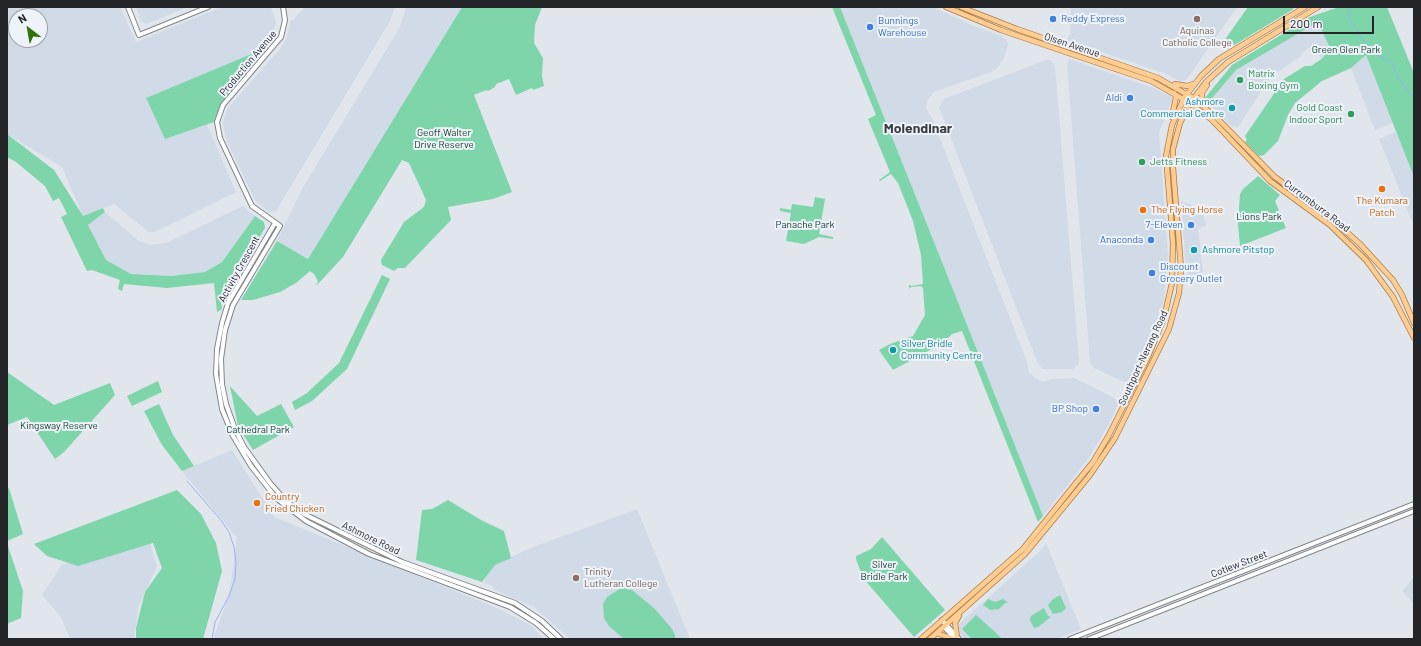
<!DOCTYPE html>
<style>
body{margin:0}
#map{position:relative;width:1421px;height:646px;overflow:hidden;background:#e1e5ec;font-family:Barlow,sans-serif}
canvas{display:block}
.frame{position:absolute;inset:0;border:8px solid #242528;pointer-events:none}
.north{position:absolute;left:8px;top:8px;width:40px;height:40px;box-sizing:border-box;background:#eef3f9;border:1px solid #9da1a5;border-radius:50%;rotate:329deg;font-size:11px;font-weight:700;line-height:16px;text-align:center;color:#242528}
.north::after{content:'';display:block;margin:auto;width:14px;height:18px;background:#337209;clip-path:polygon(50% 0,100% 100%,50% 72%,0 100%)}
.scale{position:absolute;left:1283px;top:16px;width:91px;height:18px;box-sizing:border-box;border:2px solid #242528;border-top:0;padding-left:5px;font-size:12px;line-height:14px;white-space:nowrap;color:#242528;-webkit-text-stroke:3px #eef3f9;paint-order:stroke}
</style>
<div id="map">
<canvas width="1421" height="646"></canvas>
<div class="frame"></div>
<div class="north">N</div>
<div class="scale">200 m</div>
</div>
<script>
const ctx = document.querySelector('canvas').getContext('2d');
ctx.lineJoin = 'round';
function fillPath(path, color) { ctx.fillStyle = color; ctx.fill(path, 'evenodd'); }
const toPath = rows => new Path2D(rows.map(r => 'M' + r).join(''));
function stroke(path, color, width, dash) { ctx.strokeStyle = color; ctx.lineWidth = width; ctx.lineCap = dash ? 'butt' : 'round'; ctx.setLineDash(dash || []); ctx.stroke(path); }
function label(font, color, halo, rows, align = 'center') {
  ctx.font = font + ' Barlow,sans-serif'; ctx.lineWidth = 4; ctx.setLineDash([]); ctx.textBaseline = 'middle'; ctx.strokeStyle = halo; ctx.fillStyle = color; for (const [text, x, y, turn = 0] of rows) {
    ctx.save(); ctx.translate(x, y); ctx.rotate((+turn || 0) * Math.PI / 180); ctx.textAlign = isNaN(turn) ? turn : align; if (halo) ctx.strokeText(text, 0, 0); ctx.fillText(text, 0, 0); ctx.restore();
  }
}
fillPath(toPath([
 [7,7,120,7,136,42,222,7,271,7,276,22,273,35,252,55,146,98,165,138,207,125,236,192,155,232,149,232,114,204,83,216,62,167,7,134],
 [16,16,40,16,40,40,16,40],
 [136,7,188,7,146,24,141,21],
 [305,7,395,7,390,21,276,211,269,212,255,200,226,139,223,123,227,109,281,48,287,37,291,20,293,20],
 [406,7,462,7,308,259,277,241,301,191,400,27],
 [840,7,933,7,974,26,1002,36,1007,41,1008,45,1003,60,997,68,993,71,934,92,928,99,926,109,932,118,1027,362,1029,373,1035,378,1043,382,1053,379,1074,378,1111,396,1119,402,1109,424,1088,459,1043,516],
 [1071,7,1237,7,1214,40,1210,41,1212,43,1187,79,1181,82,1167,74,1066,40,1070,34],
 [1318,22,1329,46,1323,58,1321,59,1317,51,1310,47,1303,52,1300,57,1271,76,1238,127,1231,126,1208,103,1236,70],
 [1366,55,1393,123,1375,130,1351,68],
 [1069,59,1151,87,1171,96,1172,100,1159,133,1168,255,1164,300,1149,344,1132,379,1127,383,1094,368,1090,362,1067,64],
 [1046,60,1050,60,1055,66,1079,362,1078,365,1073,369,1043,369,1038,364,939,107,944,99],
 [1396,132,1414,177,1414,226,1379,139],
 [1181,201,1194,206,1194,209,1202,207,1206,226,1198,228,1203,272,1189,277,1186,270],
 [243,206,255,216,222,262,205,272,171,276,131,274,106,260,88,225,105,212,139,241,152,245,166,243],
 [232,450,274,517,499,609,532,626,543,639,213,639,229,596,237,538,182,471],
 [637,509,690,639,570,639,534,607,495,590,491,585,484,583,488,572,495,565,528,549],
 [149,540,157,566,138,608,134,639,70,639,61,617,42,595,62,565],
 [1046,543,1081,629,1057,639,964,639,959,632,959,624,1040,551],
 [1414,577,1414,604,1402,591]
]), '#d1dae7');
fillPath(toPath([
 [462,7,542,7,535,25,534,43,543,58,542,76,544,86,533,90,532,88,516,95,509,79,496,84,495,87,488,91,486,90,474,95,512,192,493,199,448,207,451,220,405,268,398,268,394,271,382,265,381,260,404,222,424,207,426,200,409,163,402,160,343,257,316,286,318,281,314,274,310,271,296,283,280,292,253,300,241,300,277,241,308,259],
 [832,7,840,7,946,272,1043,516,1038,522,962,331,952,334,943,343,893,370,879,350,890,344,913,336,925,315,923,288,921,286,911,287,909,289,909,284,911,286,923,284,921,255,913,221,898,183,891,174,880,181,879,180,890,172,868,119,876,115],
 [1248,7,1295,7,1292,10,1236,44,1229,47,1224,47,1222,39,1224,41],
 [1339,7,1387,7,1414,73,1414,177,1366,55,1351,68,1322,81,1295,103,1288,115,1278,141,1264,155,1259,156,1245,142,1247,140,1245,136,1284,79,1305,66,1311,66,1323,58,1329,46,1318,22,1236,70,1208,103,1204,99,1232,65,1310,17],
 [254,53,259,58,219,108,214,122,165,139,146,98],
 [7,134,54,170,83,216,103,208,105,212,88,225,106,260,131,274,171,276,205,272,222,262,255,216,264,222,265,228,221,301,222,309,217,312,214,283,167,288,124,284,122,291,118,289,120,280,92,270,87,271,61,217,67,214,59,198,53,201,45,186,16,162,7,157],
 [1258,176,1280,195,1275,201,1286,228,1240,246,1238,224,1240,194,1243,189],
 [815,197,825,199,819,234,833,237,833,239,819,237,804,244,786,241,791,213,780,211,780,208,791,210,792,204,813,207],
 [382,275,390,279,347,369,312,401,295,410,292,402,307,393,339,363],
 [7,372,54,405,110,383,115,395,64,452,55,459,27,417,7,425],
 [158,381,162,392,132,406,127,396],
 [230,386,257,416,281,404,294,427,253,450,238,426],
 [159,404,173,435,194,466,182,471,162,445,144,411],
 [9,488,23,534,7,541,7,489],
 [177,490,201,514,216,543,222,571,203,639,136,639,136,628,145,592,162,568,153,543,78,566,47,556,34,544],
 [448,500,481,520,504,531,511,558,495,565,482,582,416,560,422,510,432,509],
 [882,537,945,610,914,637,863,578,856,559,856,556,871,549],
 [7,543,23,591,21,618,7,624],
 [621,588,632,590,655,609,672,629,675,635,675,639,624,639,609,626,604,618,603,604,607,597],
 [1060,595,1066,608,1062,612,1053,614,1048,605,1053,599],
 [988,599,995,602,1003,599,1008,603,1005,603,999,609,990,610,983,605],
 [1044,608,1048,616,1051,617,1038,627,1034,628,1030,620,1031,616],
 [976,615,994,631,1002,639,972,639,962,629]
]), '#7ed5aa');
stroke(toPath([
 [1349,7,1349,18,1361,37,1377,55,1392,63,1398,77,1414,98],
 [187,481,220,519,229,532,234,547,236,563,235,579,229,596,215,622,212,639],
 [929,620,931,623]
]), '#96b4f3', 1);
const secondary = toPath([
 [128,7,139,35,208,7],
 [283,7,285,20,281,37,223,105,217,122,220,138,252,206,280,226,233,305,225,330,221,359,222,384,226,404,235,429,244,447,270,483,285,500,304,514,402,562,515,603,542,621,561,639],
 [275,223,228,303,222,323,217,349,216,374,222,409,233,436,251,466,276,498,306,521,369,554,510,607,536,623,554,639],
 [942,620,959,639],
 [944,627,955,639],
 [1070,639,1414,504],
 [1089,639,1414,511]
]);
const primary = toPath([
 [946,7,1001,30,1151,81,1190,103,1212,120,1270,181,1330,225,1366,260,1393,297,1414,338],
 [961,7,1017,29,1158,78,1193,98,1217,118,1275,177,1330,217,1361,245,1393,280,1402,295,1414,323],
 [1175,84,1187,86,1193,84],
 [1201,103,1202,93,1207,85],
 [1185,112,1192,111,1203,113],
 [1172,117,1176,97,1174,93],
 [937,633,953,639],
 [957,637,955,623,959,616],
 [921,639,1023,549,1076,483,1093,462,1109,435,1148,357,1164,318,1172,283,1173,243,1166,156,1172,125,1184,98,1201,76,1219,59,1305,7],
 [930,639,1025,554,1090,475,1115,438,1169,329,1179,293,1181,268,1173,167,1173,149,1180,123,1190,103,1206,82,1228,62,1318,7]
]);
stroke(secondary, '#82868c', 6);
stroke(primary, '#b07c3f', 6);
stroke(secondary, '#fff', 4);
stroke(primary, '#fdcd93', 4.5);
for (const [x, y, r, color] of [
 [1053,19,4,"#3f7fe0"],
 [1197,19,4,"#8d6e63"],
 [870,27,4,"#3f7fe0"],
 [1240,80,4,"#2e9e5b"],
 [1130,98,4,"#3f7fe0"],
 [1232,108,4,"#0f9aa8"],
 [1351,114,4,"#2e9e5b"],
 [1142,162,4,"#2e9e5b"],
 [1382,189,4,"#e8710a"],
 [1143,210,4,"#e8710a"],
 [1191,225,4,"#3f7fe0"],
 [1151,240,4,"#3f7fe0"],
 [1194,250,4,"#0f9aa8"],
 [1152,273,4,"#3f7fe0"],
 [893,350,4,"#0f9aa8"],
 [1096,409,4,"#3f7fe0"],
 [257,503,4,"#e8710a"],
 [576,578,4,"#8d6e63"]
]) { const dot = new Path2D(); dot.arc(x, y, r, 0, 2 * Math.PI); ctx.fillStyle = color; ctx.fill(dot); stroke(dot, '#eef3f9', 1.5); }
label('10px', '#366cbe', '#eef3f9', [
 ["Reddy Express",1061,19,"left"],
 ["Bunnings",878,21,"left"],
 ["Warehouse",878,33,"left"],
 ["Aldi",1122,98],
 ["7-Eleven",1183,225],
 ["Anaconda",1143,240],
 ["Discount",1160,267,"left"],
 ["Grocery Outlet",1160,279,"left"],
 ["BP Shop",1088,409]
], 'right');
label('10px', '#785e54', '#eef3f9', [
 ["Aquinas",1197,31],
 ["Catholic College",1197,43],
 ["Trinity",584,572,"left"],
 ["Lutheran College",584,584,"left"]
]);
label('10px', '#242528', '#eef3f9', [
 ["Olsen Avenue",1072,45,18],
 ["Production Avenue",248,63,-50],
 ["Currumburra Road",1317,206,37],
 ["Activity Crescent",239,269,-61],
 ["Southport-Nerang Road",1143,358,-65],
 ["Ashmore Road",371,538,26],
 ["Cotlew Street",1239,564,-21]
]);
label('10px', '#0f3c29', '#eef3f9', [
 ["Green Glen Park",1346,50],
 ["Geoff Walter",444,133],
 ["Drive Reserve",444,145],
 ["Lions Park",1259,217],
 ["Panache Park",805,225],
 ["Kingsway Reserve",59,426],
 ["Cathedral Park",258,430],
 ["Silver",884,565],
 ["Bridle Park",884,577]
]);
label('10px', '#27864d', '#eef3f9', [
 ["Matrix",1248,74],
 ["Boxing Gym",1248,86],
 ["Gold Coast",1343,108,"right"],
 ["Indoor Sport",1343,120,"right"],
 ["Jetts Fitness",1150,162]
], 'left');
label('10px', '#0d838f', '#eef3f9', [
 ["Ashmore",1224,102,"right"],
 ["Commercial Centre",1224,114,"right"],
 ["Ashmore Pitstop",1202,250],
 ["Silver Bridle",901,344],
 ["Community Centre",901,356]
], 'left');
label('10px', '#c56008', '#eef3f9', [
 ["The Kumara",1382,201,"center"],
 ["Patch",1382,213,"center"],
 ["The Flying Horse",1151,210],
 ["Country",265,497],
 ["Fried Chicken",265,509]
], 'left');
label('bold 14px', '#393c41', '#eef3f9', [
 ["Molendinar",918,128]
]);
</script>
